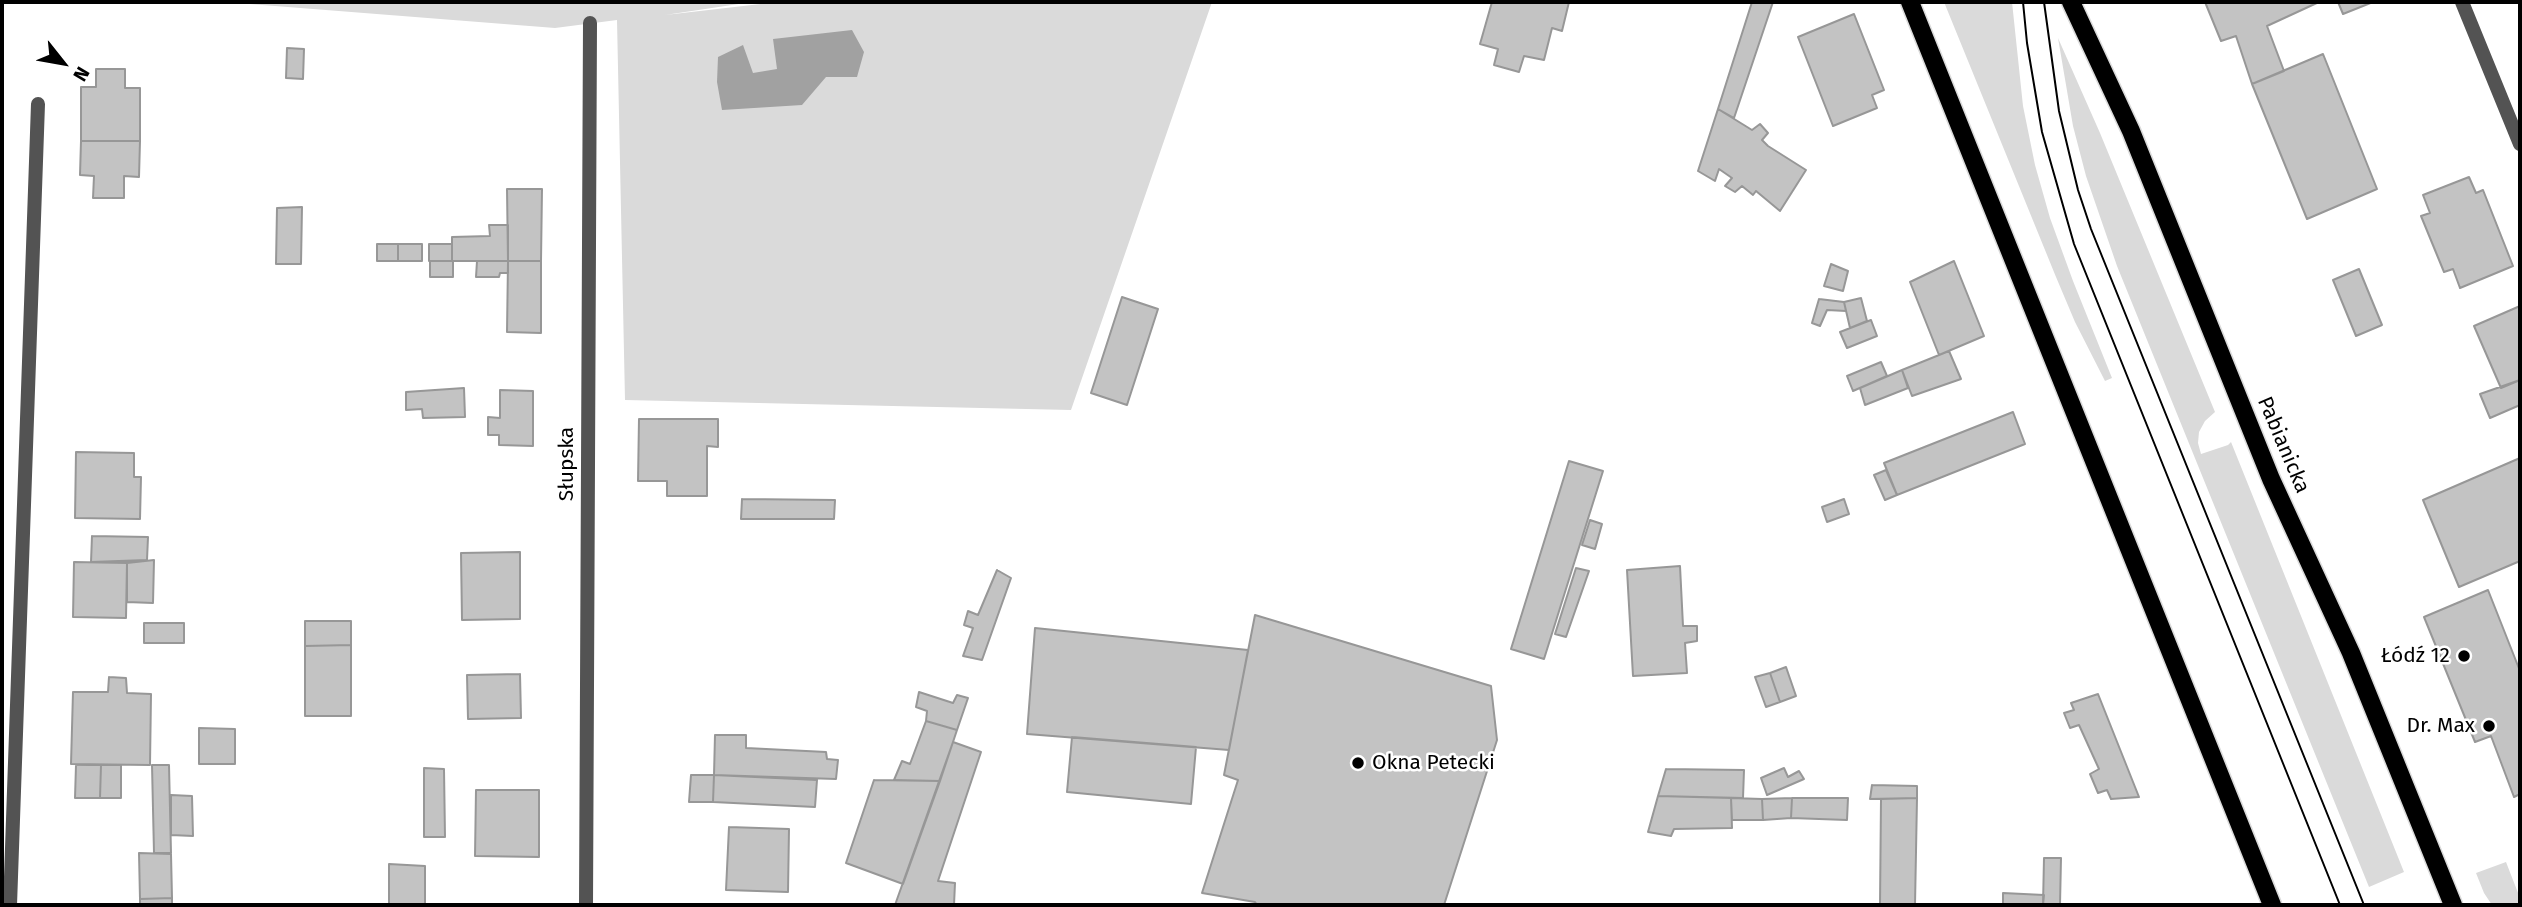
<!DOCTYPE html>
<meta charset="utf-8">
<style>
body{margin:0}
#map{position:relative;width:2522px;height:907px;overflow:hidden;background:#fff;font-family:"Fira Sans",sans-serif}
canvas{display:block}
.frame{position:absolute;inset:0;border:4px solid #000;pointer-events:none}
.north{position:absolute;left:28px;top:28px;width:70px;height:70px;-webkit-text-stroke:5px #fff;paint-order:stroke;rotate:121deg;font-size:19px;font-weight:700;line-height:28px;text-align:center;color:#000}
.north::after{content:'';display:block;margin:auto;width:24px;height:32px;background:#000;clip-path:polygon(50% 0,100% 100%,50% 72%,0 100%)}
</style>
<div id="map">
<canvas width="2522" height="907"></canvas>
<div class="frame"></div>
<div class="north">N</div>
</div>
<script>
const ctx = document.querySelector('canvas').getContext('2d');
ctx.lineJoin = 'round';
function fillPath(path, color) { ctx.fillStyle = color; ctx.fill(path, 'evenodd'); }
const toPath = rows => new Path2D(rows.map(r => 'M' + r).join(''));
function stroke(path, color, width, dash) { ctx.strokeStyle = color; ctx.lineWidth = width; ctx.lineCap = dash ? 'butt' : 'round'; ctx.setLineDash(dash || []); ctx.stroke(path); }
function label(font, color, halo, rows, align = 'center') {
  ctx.font = font + ' "Fira Sans",sans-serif'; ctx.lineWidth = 5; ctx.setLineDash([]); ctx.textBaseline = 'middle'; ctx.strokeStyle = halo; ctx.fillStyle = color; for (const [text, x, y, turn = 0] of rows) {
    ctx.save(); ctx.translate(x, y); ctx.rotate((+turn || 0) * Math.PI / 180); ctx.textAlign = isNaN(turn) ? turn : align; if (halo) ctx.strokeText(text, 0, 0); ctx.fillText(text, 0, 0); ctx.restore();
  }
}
fillPath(toPath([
 [224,2,752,2,665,15,778,2,1212,2,1071,410,625,400,617,20,555,28],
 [1944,2,2012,2,2023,106,2035,165,2050,218,2073,281,2112,378,2105,381,2075,322,2056,277],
 [2058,38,2100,133,2215,412,2205,421,2199,432,2198,443,2201,454,2228,445,2231,442,2404,872,2369,887,2117,266,2086,176,2073,126],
 [2506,862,2520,898,2520,905,2492,905,2484,893,2476,873]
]), '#dadada');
fillPath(toPath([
 [852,30,864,52,857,77,826,77,802,105,722,110,717,82,718,57,743,45,753,73,777,69,773,39]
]), '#a1a1a1');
const building = toPath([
 [1492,2,1569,2,1562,31,1552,28,1544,60,1524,56,1519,72,1494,65,1498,49,1480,44,1492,2],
 [1752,2,1773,2,1734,118,1718,109,1752,2],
 [2205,2,2319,2,2267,26,2284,71,2252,84,2236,36,2221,41,2205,2],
 [2338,2,2373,2,2343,14,2338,2],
 [1854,14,1884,90,1872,95,1877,108,1833,126,1798,37,1854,14],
 [287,48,304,49,303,79,286,78,287,48],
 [2323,54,2377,189,2307,219,2252,84,2323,54],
 [96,69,125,69,125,88,140,88,140,141,81,141,81,87,96,87,96,69],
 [1718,109,1752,130,1760,124,1768,133,1762,140,1768,146,1806,170,1780,211,1756,191,1753,195,1742,186,1735,192,1725,186,1732,178,1719,169,1715,181,1698,171,1718,109],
 [81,141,140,141,139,177,124,176,124,198,93,198,94,176,80,175,81,141],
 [2469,177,2476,193,2483,190,2513,266,2460,288,2453,269,2444,272,2421,216,2430,213,2423,195,2469,177],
 [507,189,542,189,541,261,508,261,507,189],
 [302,207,301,264,276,264,277,208,302,207],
 [489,225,508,225,508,261,452,261,452,237,490,236,489,225],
 [377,244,398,244,398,261,377,261,377,244],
 [398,244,422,244,422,261,398,261,398,244],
 [429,244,452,244,452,261,429,261,429,244],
 [430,261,453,261,453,277,430,277,430,261],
 [477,261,508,261,508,273,500,273,499,277,476,277,477,261],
 [508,261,541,261,541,333,507,332,508,261],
 [1954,261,1984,336,1939,355,1910,282,1954,261],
 [1831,264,1848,271,1843,291,1824,286,1831,264],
 [2359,269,2382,325,2356,336,2333,280,2359,269],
 [1122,297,1158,309,1127,405,1091,393,1122,297],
 [1861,298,1867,321,1850,328,1844,302,1861,298],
 [1819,299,1844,302,1846,311,1827,310,1820,326,1812,323,1819,299],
 [2520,306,2520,380,2501,388,2474,326,2520,306],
 [1871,320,1877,336,1847,348,1840,332,1871,320],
 [1949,351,1961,379,1912,396,1902,370,1949,351],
 [1881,362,1887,376,1853,391,1847,376,1881,362],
 [1902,370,1908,388,1865,405,1860,388,1902,370],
 [2520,380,2520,405,2490,418,2480,394,2520,380],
 [464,388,465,417,423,418,422,409,406,410,406,392,464,388],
 [500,390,533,391,533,446,499,445,499,435,488,435,488,417,500,418,500,390],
 [2013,412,2025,444,1897,495,1884,463,2013,412],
 [639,419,718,419,718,447,707,446,707,496,667,496,667,481,638,481,639,419],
 [76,452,134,453,134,477,141,477,140,519,75,518,76,452],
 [2520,458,2520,561,2459,587,2423,500,2520,458],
 [1569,461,1603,471,1544,659,1511,649,1569,461],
 [1886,470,1897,495,1885,500,1874,475,1886,470],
 [742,499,835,500,834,519,741,519,742,499],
 [1844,499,1849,514,1827,522,1822,507,1844,499],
 [1590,520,1602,524,1595,549,1582,545,1590,520],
 [92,536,148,537,147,560,91,562,92,536],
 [520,552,520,619,462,620,461,553,520,552],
 [154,560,153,603,127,602,127,563,154,560],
 [74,562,127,563,126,618,73,617,74,562],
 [1680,566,1683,626,1697,626,1697,641,1685,643,1687,673,1633,676,1627,570,1680,566],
 [1576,568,1589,571,1566,637,1555,634,1576,568],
 [997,570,1011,578,982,660,963,656,973,628,964,625,968,611,978,615,997,570],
 [2488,590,2520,671,2520,794,2514,797,2491,736,2475,742,2424,617,2488,590],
 [1255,615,1491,686,1497,740,1444,905,1257,905,1255,902,1202,893,1238,780,1224,775,1255,615],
 [305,621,351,621,351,645,305,646,305,621],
 [144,623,184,623,184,643,144,643,144,623],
 [1035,628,1248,650,1229,750,1027,734,1035,628],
 [351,645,351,716,305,716,305,646,351,645],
 [1786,667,1796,696,1780,702,1770,673,1786,667],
 [1770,673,1780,702,1766,707,1755,677,1770,673],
 [520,674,521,718,468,719,467,675,520,674],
 [109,677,126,678,127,693,151,694,150,765,71,764,73,692,108,692,109,677],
 [919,692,953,703,957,695,968,698,957,730,926,721,927,711,916,707,919,692],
 [2098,694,2139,797,2111,799,2107,790,2098,793,2090,774,2099,769,2079,725,2070,728,2064,713,2074,710,2071,703,2098,694],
 [926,721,957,730,940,781,894,780,902,761,910,764,926,721],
 [199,728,235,729,235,764,199,764,199,728],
 [715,735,746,735,746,748,826,752,827,759,838,760,836,779,714,775,715,735],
 [1072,737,1196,747,1191,804,1067,792,1072,737],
 [953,742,981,752,938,881,955,883,954,905,895,905,953,742],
 [76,765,101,765,100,798,75,798,76,765],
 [101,765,121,765,121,798,100,798,101,765],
 [152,765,169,765,171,853,154,853,152,765],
 [424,768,444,769,445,837,424,837,424,768],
 [1784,768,1788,777,1799,771,1804,779,1767,795,1761,778,1784,768],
 [1666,769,1744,770,1743,798,1658,796,1666,769],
 [691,775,714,775,713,802,689,802,691,775],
 [714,775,817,780,815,807,713,802,714,775],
 [874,780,940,781,903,884,846,863,874,780],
 [1872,785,1917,786,1917,798,1870,799,1872,785],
 [476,790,539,790,539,857,475,856,476,790],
 [171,795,192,796,193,836,171,835,171,795],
 [1658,796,1731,798,1732,828,1674,829,1671,836,1648,832,1658,796],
 [1731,798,1762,799,1763,820,1732,820,1731,798],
 [1792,798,1848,798,1847,820,1791,818,1792,798],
 [1792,798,1791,818,1763,820,1762,799,1792,798],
 [1917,798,1915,905,1880,905,1881,799,1917,798],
 [729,827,789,829,788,892,726,890,729,827],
 [139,853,171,854,172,898,140,899,139,853],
 [2044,858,2061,858,2060,905,2043,905,2044,858],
 [389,864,425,866,425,905,389,905,389,864],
 [2003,893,2044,895,2043,905,2003,905,2003,893],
 [172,898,172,905,140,905,140,899,172,898]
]);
fillPath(building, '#c3c3c3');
stroke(building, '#979797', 2);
const primary = toPath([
 [1910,2,2272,905],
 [2071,2,2131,131,2271,479,2351,653,2453,905]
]);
stroke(primary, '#dbdbdb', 21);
stroke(toPath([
 [2462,2,2520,144],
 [10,905,38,104],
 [586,905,590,23]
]), '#535353', 14);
stroke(primary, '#000', 18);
stroke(toPath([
 [2023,2,2027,43,2042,132,2074,244,2340,905],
 [2044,2,2059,111,2078,190,2091,229,2364,905]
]), '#000', 2);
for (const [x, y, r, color] of [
 [2464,656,7,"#000"],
 [2489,726,7,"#000"],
 [1358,763,7,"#000"]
]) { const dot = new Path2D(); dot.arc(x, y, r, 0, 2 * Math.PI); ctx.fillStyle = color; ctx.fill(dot); stroke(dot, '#fff', 2.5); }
label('21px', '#000', '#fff', [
 ["Pabianicka",2283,445,67],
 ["Słupska",567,464,-90]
]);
label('21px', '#000', '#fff', [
 ["Łódź 12",2450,656],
 ["Dr. Max",2475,726],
 ["Okna Petecki",1372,763,"left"]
], 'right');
</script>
